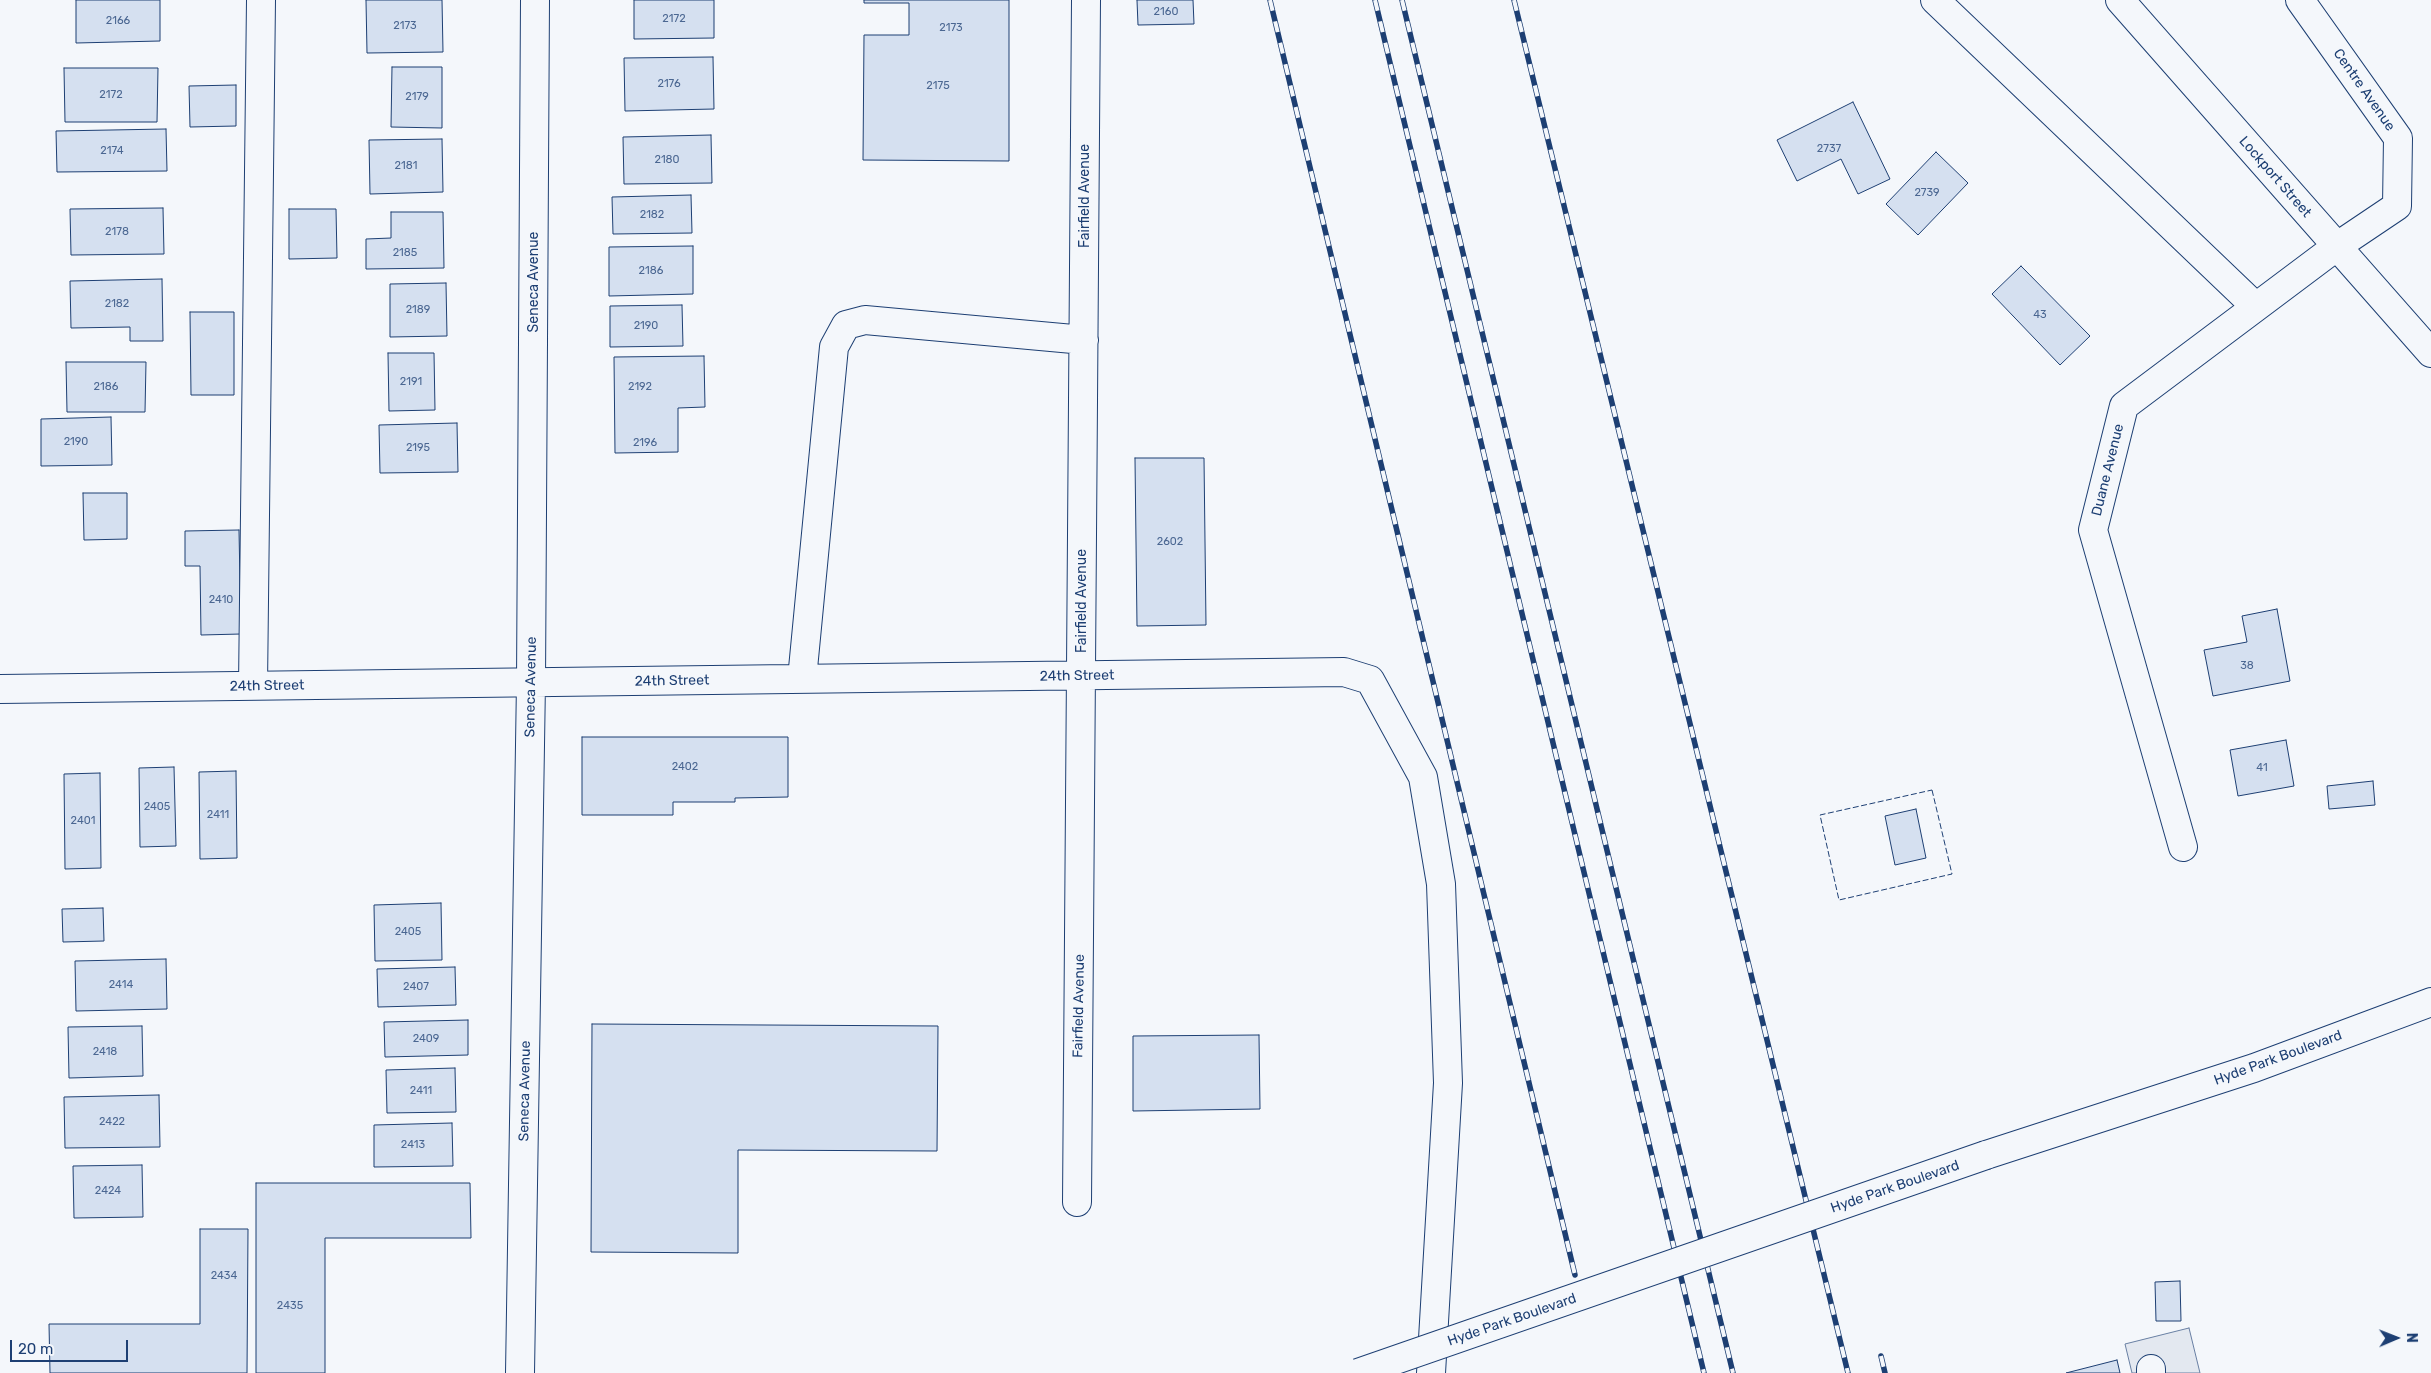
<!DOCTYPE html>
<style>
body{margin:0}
#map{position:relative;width:2431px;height:1373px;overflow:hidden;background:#f4f7fb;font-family:Rubik,sans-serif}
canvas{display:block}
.north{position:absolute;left:2371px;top:1313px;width:50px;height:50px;-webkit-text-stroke:4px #f4f7fb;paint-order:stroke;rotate:89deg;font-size:14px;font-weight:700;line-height:20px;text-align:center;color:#1d3f73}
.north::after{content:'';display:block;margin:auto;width:18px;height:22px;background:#1d3f73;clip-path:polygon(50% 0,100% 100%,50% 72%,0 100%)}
.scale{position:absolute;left:10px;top:1340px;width:118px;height:22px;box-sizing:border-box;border:2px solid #1d3f73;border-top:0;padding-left:6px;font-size:15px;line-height:18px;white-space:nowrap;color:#1d3f73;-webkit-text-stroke:4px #f4f7fb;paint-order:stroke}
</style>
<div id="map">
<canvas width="2431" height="1373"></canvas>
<div class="north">N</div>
<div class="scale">20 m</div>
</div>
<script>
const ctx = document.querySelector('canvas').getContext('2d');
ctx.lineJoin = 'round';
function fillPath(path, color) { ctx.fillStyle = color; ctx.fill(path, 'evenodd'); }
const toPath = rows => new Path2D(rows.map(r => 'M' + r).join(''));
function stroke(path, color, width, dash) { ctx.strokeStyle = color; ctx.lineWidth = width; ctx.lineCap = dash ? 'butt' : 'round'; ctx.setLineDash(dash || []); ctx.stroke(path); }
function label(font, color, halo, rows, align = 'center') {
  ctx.font = font + ' Rubik,sans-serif'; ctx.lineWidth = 4; ctx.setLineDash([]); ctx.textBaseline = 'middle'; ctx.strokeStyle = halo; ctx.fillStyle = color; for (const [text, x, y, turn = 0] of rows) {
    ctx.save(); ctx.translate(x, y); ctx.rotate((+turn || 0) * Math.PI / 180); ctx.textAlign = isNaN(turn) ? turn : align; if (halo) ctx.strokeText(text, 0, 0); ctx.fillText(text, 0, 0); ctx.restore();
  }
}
const parking = toPath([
 [2189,1328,2200,1373,2132,1373,2125,1344,2189,1328]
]);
fillPath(parking, '#e3e8f0');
stroke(parking, '#687fa3', 1);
const building = toPath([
 [76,0,160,0,160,41,76,43,76,0],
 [366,0,442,0,443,52,367,53,366,0],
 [634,0,714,0,714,38,634,39,634,0],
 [864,0,1009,0,1009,161,863,160,864,35,909,35,909,3,864,3,864,0],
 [1137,0,1193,0,1194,24,1138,25,1137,0],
 [713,57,714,109,625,111,624,58,713,57],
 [392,67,442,67,442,128,391,127,392,67],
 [64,68,158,68,157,122,65,122,64,68],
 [236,85,236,126,190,127,189,86,236,85],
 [1853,102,1890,179,1858,194,1841,159,1797,181,1777,140,1853,102],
 [166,129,167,171,57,172,56,131,166,129],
 [711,135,712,183,624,184,623,137,711,135],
 [442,139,443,192,370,194,369,140,442,139],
 [1936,152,1968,183,1918,235,1886,204,1936,152],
 [691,195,692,233,613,234,612,197,691,195],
 [163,208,164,254,71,255,70,209,163,208],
 [289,209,336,209,337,258,289,259,289,209],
 [391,212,443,212,444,268,366,269,366,239,391,238,391,212],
 [693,246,693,294,609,296,609,247,693,246],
 [2021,266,2090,336,2060,365,1992,294,2021,266],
 [162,279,163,341,130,341,130,327,71,328,70,281,162,279],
 [446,283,447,336,390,337,390,284,446,283],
 [682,305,683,346,610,347,610,306,682,305],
 [190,312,234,312,234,395,191,395,190,312],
 [388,353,434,353,435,410,389,411,388,353],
 [704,356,705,407,678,408,678,452,615,453,614,357,704,356],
 [66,362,146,362,145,412,67,412,66,362],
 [111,417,112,465,41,466,41,419,111,417],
 [457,423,458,472,380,473,379,425,457,423],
 [1135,458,1204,458,1206,625,1137,626,1135,458],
 [83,493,127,493,127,539,84,540,83,493],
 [239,530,241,634,201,635,200,566,185,566,185,531,239,530],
 [2277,609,2290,681,2213,696,2204,650,2247,642,2242,616,2277,609],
 [582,737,788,737,788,797,735,798,735,802,673,802,673,815,582,815,582,737],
 [2286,740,2294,786,2238,796,2230,750,2286,740],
 [174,767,176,846,140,847,139,768,174,767],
 [236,771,237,858,200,859,199,772,236,771],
 [100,773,101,868,65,869,64,774,100,773],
 [2373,781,2375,805,2329,809,2327,786,2373,781],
 [1916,809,1926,858,1895,865,1885,816,1916,809],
 [441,903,442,960,375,961,374,905,441,903],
 [103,908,104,941,63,942,62,909,103,908],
 [166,959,167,1009,76,1011,75,961,166,959],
 [455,967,456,1005,378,1007,377,969,455,967],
 [468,1020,468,1055,385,1057,384,1022,468,1020],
 [592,1024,938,1026,937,1151,738,1150,738,1253,591,1252,592,1024],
 [142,1026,143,1076,69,1078,68,1027,142,1026],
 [1259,1035,1260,1109,1133,1111,1133,1036,1259,1035],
 [455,1068,456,1112,387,1113,386,1070,455,1068],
 [159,1095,160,1147,65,1148,64,1097,159,1095],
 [452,1123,453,1166,374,1167,374,1125,452,1123],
 [142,1165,143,1217,74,1218,73,1166,142,1165],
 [256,1183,470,1183,471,1238,325,1238,325,1373,256,1373,256,1183],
 [200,1229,248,1229,247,1373,50,1373,49,1324,200,1324,200,1229],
 [2180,1281,2181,1321,2156,1321,2155,1282,2180,1281],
 [2117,1360,2120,1373,2066,1373,2117,1360]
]);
fillPath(building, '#d5e0f0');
stroke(building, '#1d3f73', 1);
const minor = toPath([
 [1935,0,2256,307],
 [2120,0,2431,353],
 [802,679,834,347,846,325,865,320,1084,340],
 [253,686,261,0],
 [0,689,1344,672,1370,680,1423,777,1441,884,1448,1083,1431,1373],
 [2183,847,2093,530,2124,406,2336,247,2397,206,2398,138,2300,0],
 [1077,1202,1086,0],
 [2151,1369,2151,1373],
 [520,1373,531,682,535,0]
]);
const major = toPath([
 [1986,1155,2254,1068,2431,1002]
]);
stroke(minor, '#1d3f73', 30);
stroke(major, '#1d3f73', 30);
stroke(minor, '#f4f7fb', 28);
stroke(major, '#f4f7fb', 28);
const rail = toPath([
 [1270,0,1575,1275],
 [1375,0,1704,1373],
 [1402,0,1733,1373],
 [1514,0,1848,1373],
 [1881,1356,1885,1373]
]);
stroke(rail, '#1d3f73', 5.5);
stroke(rail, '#f4f7fb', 4, [11]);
const majorBridge = toPath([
 [1358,1373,1986,1155]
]);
stroke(majorBridge, '#1d3f73', 30, []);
stroke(majorBridge, '#f4f7fb', 28);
stroke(toPath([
 [1932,790,1952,874,1839,900,1820,815,1932,790]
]), '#1d3f73', 1, [6, 2.5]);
label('11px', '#4b6792', null, [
 ["2160",1166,12],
 ["2172",674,19],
 ["2166",118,21],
 ["2173",405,26],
 ["2173",951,28],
 ["2176",669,84],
 ["2175",938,86],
 ["2172",111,95],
 ["2179",417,97],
 ["2737",1829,149],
 ["2174",112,151],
 ["2180",667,160],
 ["2181",406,166],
 ["2739",1927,193],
 ["2182",652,215],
 ["2178",117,232],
 ["2185",405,253],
 ["2186",651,271],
 ["2182",117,304],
 ["2189",418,310],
 ["43",2040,315],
 ["2190",646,326],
 ["2191",411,382],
 ["2186",106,387],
 ["2192",640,387],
 ["2190",76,442],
 ["2196",645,443],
 ["2195",418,448],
 ["2602",1170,542],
 ["2410",221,600],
 ["38",2247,666],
 ["2402",685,767],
 ["41",2262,768],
 ["2405",157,807],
 ["2411",218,815],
 ["2401",83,821],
 ["2405",408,932],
 ["2414",121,985],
 ["2407",416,987],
 ["2409",426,1039],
 ["2418",105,1052],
 ["2411",421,1091],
 ["2422",112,1122],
 ["2413",413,1145],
 ["2424",108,1191],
 ["2434",224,1276],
 ["2435",290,1306]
]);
label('14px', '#1d3f73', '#f4f7fb', [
 ["Centre Avenue",2364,90,55],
 ["Lockport Street",2275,177,49],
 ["Fairfield Avenue",1085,196,-90],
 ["Seneca Avenue",534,282,-90],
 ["Duane Avenue",2108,470,-76],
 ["Fairfield Avenue",1082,601,-90],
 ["24th Street",1077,676,-1],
 ["24th Street",672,681,-1],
 ["24th Street",267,686,-1],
 ["Seneca Avenue",531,687,-89],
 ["Fairfield Avenue",1079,1006,-89],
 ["Hyde Park Boulevard",2278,1058,-20],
 ["Seneca Avenue",525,1091,-89],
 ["Hyde Park Boulevard",1895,1187,-19],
 ["Hyde Park Boulevard",1512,1320,-19]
]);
</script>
